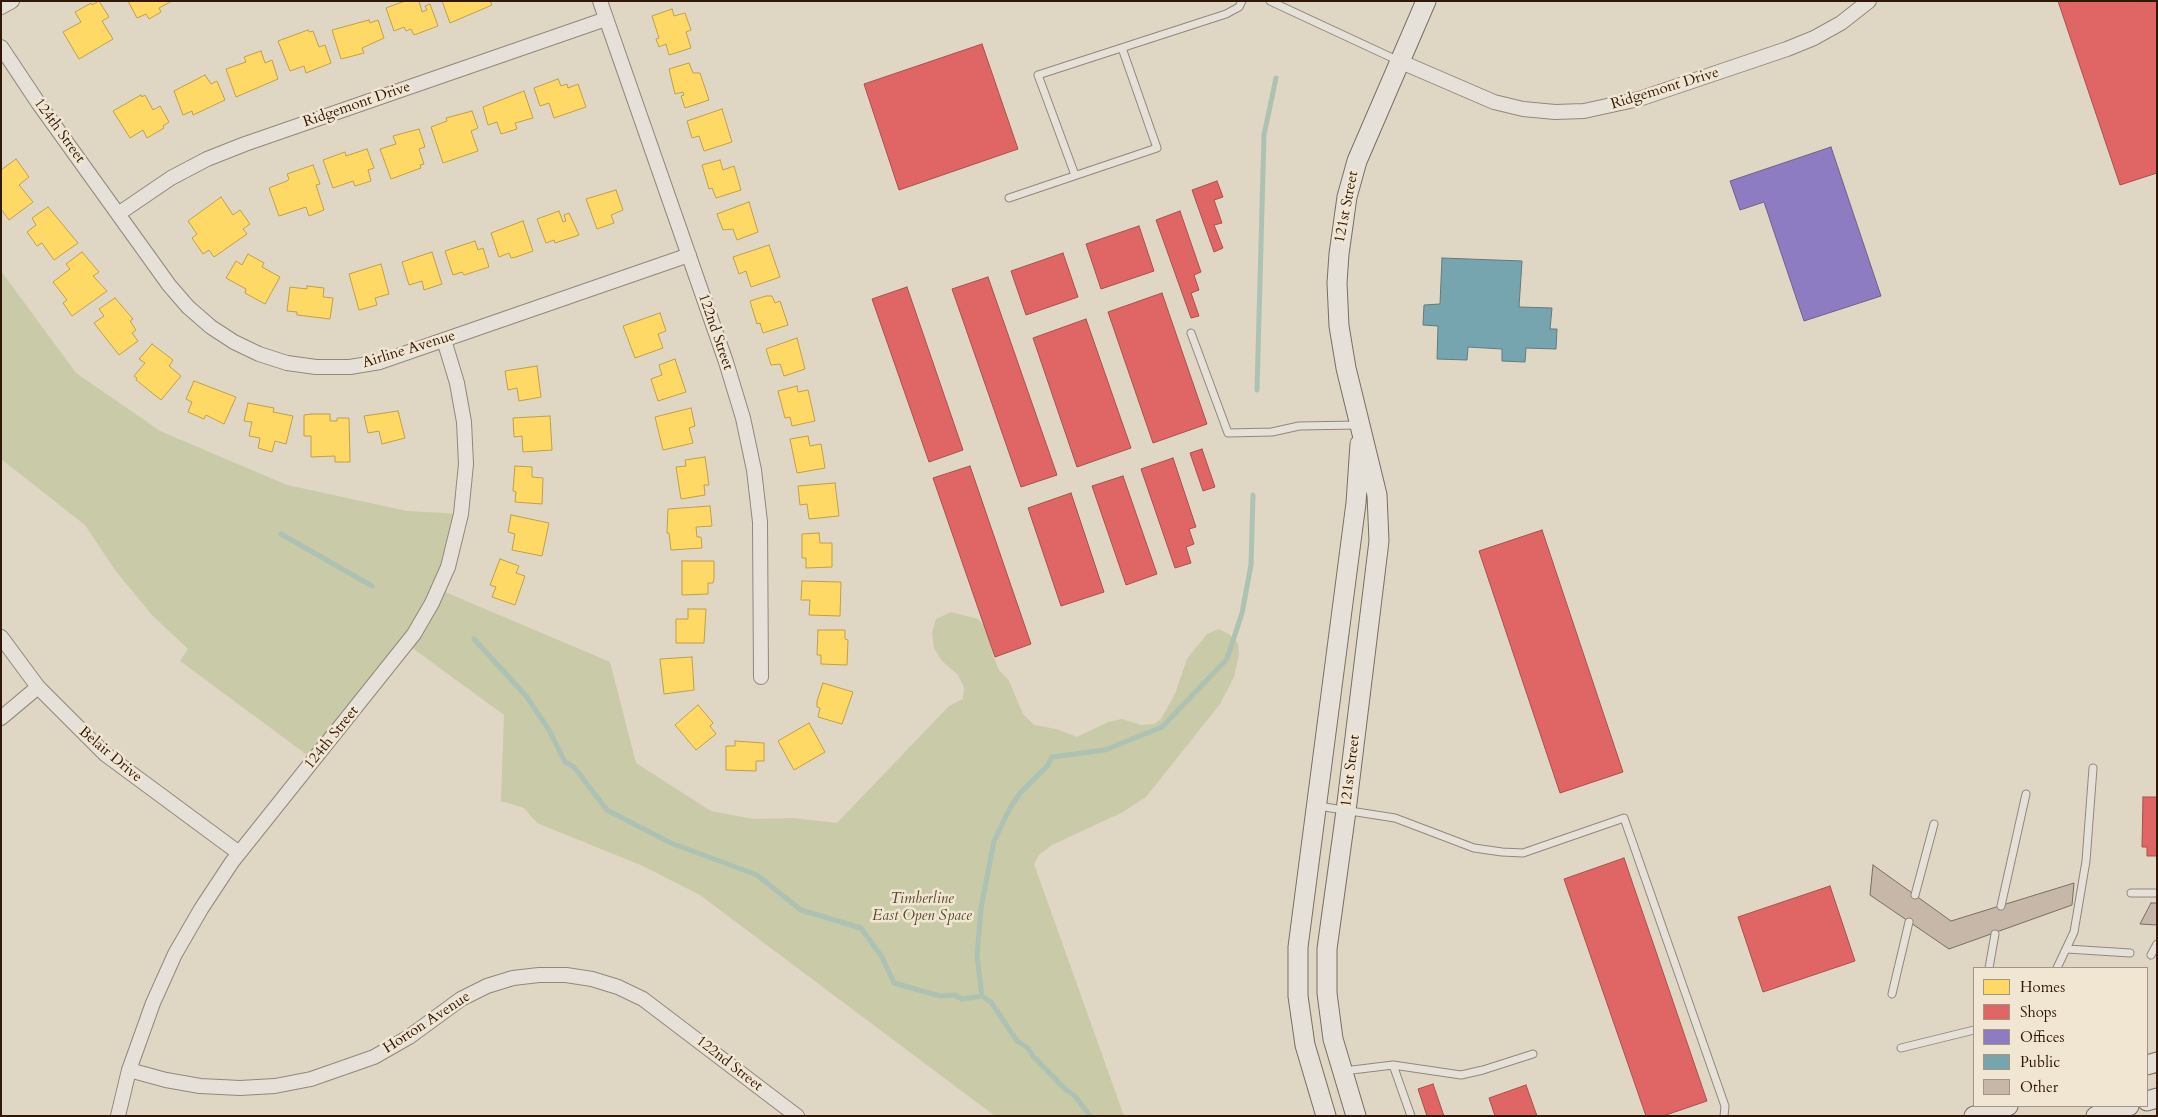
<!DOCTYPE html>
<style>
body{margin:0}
#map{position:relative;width:2158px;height:1117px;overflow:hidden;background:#dfd6c4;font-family:Cardo,serif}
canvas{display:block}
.frame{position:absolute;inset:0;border:2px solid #311806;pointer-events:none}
.legend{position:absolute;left:1973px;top:967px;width:175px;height:140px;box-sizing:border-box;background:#f1e6d2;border:1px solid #a49480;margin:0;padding:6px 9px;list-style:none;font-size:15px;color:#311806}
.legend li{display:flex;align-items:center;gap:10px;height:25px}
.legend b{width:25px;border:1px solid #a49480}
</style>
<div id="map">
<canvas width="2158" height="1117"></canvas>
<div class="frame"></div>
<ul class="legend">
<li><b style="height:14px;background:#ffd966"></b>Homes</li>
<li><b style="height:14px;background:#e06666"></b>Shops</li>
<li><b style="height:14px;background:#8e7cc3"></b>Offices</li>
<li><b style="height:14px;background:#76a5af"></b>Public</li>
<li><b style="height:14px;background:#c7b7a8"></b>Other</li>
</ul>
</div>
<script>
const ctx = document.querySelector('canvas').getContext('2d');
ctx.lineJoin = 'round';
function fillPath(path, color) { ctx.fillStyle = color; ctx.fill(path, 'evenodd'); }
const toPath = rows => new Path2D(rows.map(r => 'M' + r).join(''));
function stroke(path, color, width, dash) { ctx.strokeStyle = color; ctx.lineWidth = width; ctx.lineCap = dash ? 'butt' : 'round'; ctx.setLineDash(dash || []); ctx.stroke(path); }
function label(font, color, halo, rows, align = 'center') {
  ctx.font = font + ' Cardo,serif'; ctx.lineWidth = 5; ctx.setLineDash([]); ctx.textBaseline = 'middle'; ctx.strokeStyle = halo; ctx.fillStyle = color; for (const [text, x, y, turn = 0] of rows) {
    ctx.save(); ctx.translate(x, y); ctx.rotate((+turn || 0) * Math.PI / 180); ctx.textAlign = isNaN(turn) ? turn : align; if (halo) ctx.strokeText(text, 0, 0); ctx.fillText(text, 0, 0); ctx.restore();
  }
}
fillPath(toPath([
 [1,271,76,373,160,431,287,485,407,511,461,514,438,589,610,662,636,763,711,811,753,819,792,818,837,823,949,706,963,699,964,687,958,675,942,661,934,648,932,633,936,619,951,612,978,619,986,628,993,656,999,670,1009,681,1023,714,1034,725,1056,729,1077,737,1108,722,1122,719,1141,725,1154,724,1161,719,1175,694,1187,659,1207,634,1219,629,1229,634,1238,643,1239,654,1234,677,1220,704,1146,797,1123,812,1052,845,1039,855,1034,864,1124,1116,995,1116,700,895,643,866,537,823,524,808,501,801,504,715,407,644,314,760,180,661,188,649,152,615,115,570,85,525,1,459]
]), '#c8caa8');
const homes = toPath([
 [99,1,109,17,102,21,113,39,79,59,63,32,81,22,75,12,91,3,92,5,99,1],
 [128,1,172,1,159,8,161,12,149,19,146,14,137,18,128,1],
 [405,1,419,1,422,12,427,10,425,6,430,4,438,26,414,35,411,29,406,31,404,27,394,31,386,8,405,1],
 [442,1,490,1,492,5,450,23,442,1],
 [672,9,674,16,685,13,691,30,686,32,691,48,669,55,666,44,659,47,656,39,659,38,652,16,672,9],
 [369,20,370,23,378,20,384,38,362,48,364,53,341,59,332,30,369,20],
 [308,30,309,32,313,31,319,47,325,45,331,63,306,73,304,66,290,71,278,41,308,30],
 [261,51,265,63,272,60,278,79,236,97,226,69,246,62,244,57,261,51],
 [689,63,693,73,700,73,709,100,685,108,681,96,684,95,683,92,675,94,669,69,689,63],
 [205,75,211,84,217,81,225,100,193,115,192,111,183,115,174,91,205,75],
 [558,79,561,86,567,84,568,88,578,84,586,107,554,118,549,103,540,106,534,88,558,79],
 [524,91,533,118,515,123,517,129,501,134,497,122,488,125,483,107,524,91],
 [141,95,142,97,145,95,153,110,160,106,169,122,163,126,164,128,147,138,143,130,130,138,113,111,141,95],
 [722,109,732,142,704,151,699,136,692,138,687,121,722,109],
 [472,111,478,128,471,131,478,151,443,163,431,127,447,121,446,118,472,111],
 [419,129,425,147,419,149,424,164,420,165,421,168,391,179,380,149,396,144,393,136,419,129],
 [367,149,374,168,368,170,371,181,355,186,353,181,333,188,323,160,345,152,346,156,367,149],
 [16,159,29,177,19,185,33,202,9,220,1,209,1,170,16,159],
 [720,160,723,170,734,166,741,190,716,198,712,188,709,189,702,165,720,160],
 [313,165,320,184,316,185,324,210,309,216,306,207,279,216,269,188,287,181,289,179,287,174,313,165],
 [616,190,623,210,611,215,614,223,597,229,586,199,616,190],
 [221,197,233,215,240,210,250,224,243,229,247,234,214,257,209,250,203,254,192,238,197,234,188,221,221,197],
 [749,202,758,232,737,240,733,229,723,230,717,214,749,202],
 [48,207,78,243,54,260,42,243,37,246,27,232,36,225,32,218,48,207],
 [559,211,563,222,566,221,564,215,569,213,579,235,555,243,554,240,546,243,537,219,559,211],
 [523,221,533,251,516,257,511,258,509,253,499,257,491,233,523,221],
 [475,241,478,250,483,248,489,267,464,275,462,272,453,275,445,251,475,241],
 [769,245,780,277,751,287,746,271,739,274,733,257,769,245],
 [82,252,99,272,93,276,107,291,72,316,63,303,67,300,53,282,70,269,66,264,82,252],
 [432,252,442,284,424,290,422,281,409,285,402,262,432,252],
 [248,254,264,263,262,267,280,277,265,304,245,293,246,289,226,278,236,261,242,265,248,254],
 [381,264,389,294,375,298,377,305,359,310,349,274,381,264],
 [307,286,324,288,323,297,333,298,330,319,297,315,297,312,287,311,290,287,307,289,307,286],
 [766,296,772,296,775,303,780,301,788,325,763,333,760,323,757,324,750,301,766,296],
 [115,298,133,319,130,321,136,330,132,333,138,341,119,355,94,323,104,316,99,309,115,298],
 [660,313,666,331,658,334,663,348,635,358,623,326,660,313],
 [797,338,805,369,784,376,780,364,771,365,766,349,797,338],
 [152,344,173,360,169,366,181,376,161,400,136,380,137,378,134,376,145,363,139,359,152,344],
 [675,359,686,392,658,401,651,379,662,375,659,365,675,359],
 [537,366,541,397,519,401,517,388,508,390,505,371,537,366],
 [194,381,236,397,224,424,206,415,204,419,188,412,192,402,186,399,194,381],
 [797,386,798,392,808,390,815,421,792,426,790,417,785,418,778,391,797,386],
 [248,403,274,408,273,412,293,416,286,444,275,441,272,452,258,448,260,438,249,436,252,422,244,421,248,403],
 [691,408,695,426,689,428,693,443,663,450,655,417,691,408],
 [398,411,405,438,382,444,379,431,368,433,364,416,398,411],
 [312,414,330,414,330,421,337,421,337,418,349,418,350,462,335,462,335,456,311,457,311,436,304,436,304,415,312,414],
 [550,416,552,450,523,452,522,436,514,437,513,418,550,416],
 [808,436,810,446,821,444,825,468,797,473,790,439,808,436],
 [705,457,709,485,704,485,705,495,681,499,676,467,686,466,685,460,705,457],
 [515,466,532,467,532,477,543,478,542,504,515,502,516,492,513,491,515,466],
 [835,483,839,516,809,519,807,504,800,505,798,486,835,483],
 [710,506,712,526,696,527,697,537,701,537,702,548,671,550,669,533,667,533,668,509,710,506],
 [511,515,549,523,542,556,512,550,515,534,508,532,511,515],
 [819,533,820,543,832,543,832,567,806,568,806,558,802,558,802,534,819,533],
 [500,559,519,566,516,573,525,576,515,605,492,597,496,587,490,585,500,559],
 [682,561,714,561,714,579,713,583,708,583,708,594,682,595,682,561],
 [802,581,841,582,840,616,809,615,810,600,801,600,802,581],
 [688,609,706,609,704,643,676,643,676,619,688,619,688,609],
 [818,630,845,630,845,639,848,640,847,665,821,664,821,655,817,655,818,630],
 [692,657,694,690,664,694,660,659,692,657],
 [823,683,853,692,842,724,818,717,820,708,817,707,817,701,823,683],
 [698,705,713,723,710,726,716,734,696,750,675,725,698,705],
 [809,723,825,752,794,770,778,741,809,723],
 [735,741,764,743,764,761,756,761,756,771,726,770,726,746,735,746,735,741]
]);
fillPath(homes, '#ffd966');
stroke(homes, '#c19f49', 1);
const shops = toPath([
 [2058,1,2157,1,2157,173,2120,185,2058,1],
 [982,44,1018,149,899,190,864,84,982,44],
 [1217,181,1223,197,1214,200,1222,223,1214,225,1223,248,1214,252,1192,190,1217,181],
 [1180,211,1201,272,1194,275,1199,290,1191,293,1199,316,1191,318,1156,220,1180,211],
 [1139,226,1154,271,1101,289,1086,244,1139,226],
 [1063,253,1078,297,1026,315,1011,271,1063,253],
 [988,277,1057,475,1021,487,952,289,988,277],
 [907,287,963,450,929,462,872,299,907,287],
 [1162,293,1207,424,1153,443,1108,312,1162,293],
 [1086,319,1131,448,1077,467,1033,338,1086,319],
 [1202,449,1215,487,1203,491,1190,453,1202,449],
 [1173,458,1196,527,1189,529,1194,544,1186,547,1191,563,1175,568,1141,469,1173,458],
 [970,466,1031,644,995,657,933,478,970,466],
 [1123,476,1157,574,1126,585,1092,486,1123,476],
 [1071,493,1104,592,1061,606,1028,508,1071,493],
 [1542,530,1623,772,1560,793,1479,551,1542,530],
 [2143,797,2157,797,2157,856,2147,856,2147,847,2142,847,2143,797],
 [1624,858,1707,1101,1663,1116,1646,1116,1564,879,1624,858],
 [1830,886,1855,961,1763,992,1738,917,1830,886],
 [1433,1084,1444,1116,1427,1116,1418,1089,1433,1084],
 [1526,1085,1537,1116,1495,1116,1489,1098,1526,1085]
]);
fillPath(shops, '#e06666');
stroke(shops, '#ac4f49', 1);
const offices = toPath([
 [1831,147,1881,296,1804,321,1764,202,1740,210,1730,181,1831,147]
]);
fillPath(offices, '#8e7cc3');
stroke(offices, '#725e8a', 1);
const public = toPath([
 [1442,258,1522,261,1519,307,1552,308,1550,329,1557,329,1556,349,1526,348,1525,362,1502,361,1502,349,1468,347,1467,360,1437,359,1438,326,1423,325,1424,305,1440,304,1442,258]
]);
fillPath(public, '#76a5af');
stroke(public, '#617b7c', 1);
stroke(toPath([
 [1257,390,1264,135,1276,78],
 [281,534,372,586],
 [474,639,527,697,549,730,565,762,574,767,607,810,671,843,757,875,801,910,861,928,882,957,894,983,940,996,955,995,962,999,982,996,991,1002,1017,1041,1028,1048,1033,1056,1066,1090,1074,1095,1090,1116],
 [982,996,977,956,981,908,994,841,1010,808,1020,793,1048,765,1052,757,1105,750,1162,727,1227,659,1242,613,1251,565,1253,495]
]), '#adc2b2', 5);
const building = toPath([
 [1873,865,1951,921,2074,883,2072,905,1949,949,1870,895,1873,865],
 [2151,903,2157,903,2157,925,2140,924,2151,903]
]);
fillPath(building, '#c7b7a8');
stroke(building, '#786f63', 1);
const lane = toPath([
 [1270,1,1399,61],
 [1075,175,1038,75,1226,14,1239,7,1242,1],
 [1009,198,1157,148,1122,48],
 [1191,333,1228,433,1272,432,1299,426,1358,425],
 [1318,806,1395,818,1474,848,1502,852,1523,853,1624,818,1725,1106,1724,1116],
 [2131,893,2157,893],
 [1915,895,1934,824],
 [2001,906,2026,794],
 [2067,949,2130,953],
 [2151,955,2157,944],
 [1989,968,1995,934],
 [2057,968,2074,932,2086,861,2093,768],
 [1892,994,1909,922],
 [1901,1048,1974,1030],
 [1393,1065,1411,1116],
 [1344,1071,1393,1065,1461,1075,1483,1070,1533,1054]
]);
const street = toPath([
 [600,1,726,362,743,418,754,470,760,522,761,677],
 [1,7,12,1],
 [1,47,39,104,169,285,188,307,211,327,234,342,259,354,287,363,316,367,350,367,380,362,689,255],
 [1399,61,1494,102,1523,109,1555,112,1584,111,1639,99,1787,49,1814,38,1841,23,1869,1],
 [118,214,171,178,207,159,245,144,606,19],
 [1,637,38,687,105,754,239,853],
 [1,718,38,687],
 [129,1070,166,1080,200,1086,240,1088,275,1086,311,1079,374,1057,409,1037,461,999,487,986,513,978,539,975,566,975,592,979,618,987,643,999,797,1116],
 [118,1116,129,1070,153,1003,175,954,201,909,232,862,414,634,432,603,448,567,461,514,466,464,464,422,457,383,444,340]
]);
const secondary = toPath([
 [2147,1065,2157,1062],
 [2147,1101,2157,1098],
 [1326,1116,1305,1045,1298,996,1298,947,1356,503,1360,444],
 [1356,1116,1333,1039,1327,993,1327,949,1346,811,1379,541,1377,495,1346,368,1339,326,1337,283,1339,254,1347,197,1357,161,1426,1],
 [1974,1116,2008,1106],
 [2096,1116,2129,1106]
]);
stroke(lane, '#91887c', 9);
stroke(street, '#91887c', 16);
stroke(secondary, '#786f63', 21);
stroke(lane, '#e6e1d8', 7);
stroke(street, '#e6e1d8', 14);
stroke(secondary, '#e6e1d8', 19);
label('15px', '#311806', '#f1e6d2', [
 ["Ridgemont Drive",1665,89,-17],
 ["Ridgemont Drive",357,105,-19],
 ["124th Street",59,131,54],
 ["121st Street",1347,207,-79],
 ["122nd Street",715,332,71],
 ["Airline Avenue",409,350,-17],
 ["124th Street",332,738,-51],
 ["Belair Drive",110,755,40],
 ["121st Street",1351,771,-83],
 ["Horton Avenue",427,1023,-33],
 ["122nd Street",729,1064,38]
]);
label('italic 15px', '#594a30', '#f1e6d2', [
 ["Timberline",922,900],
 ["East Open Space",922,917]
]);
</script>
